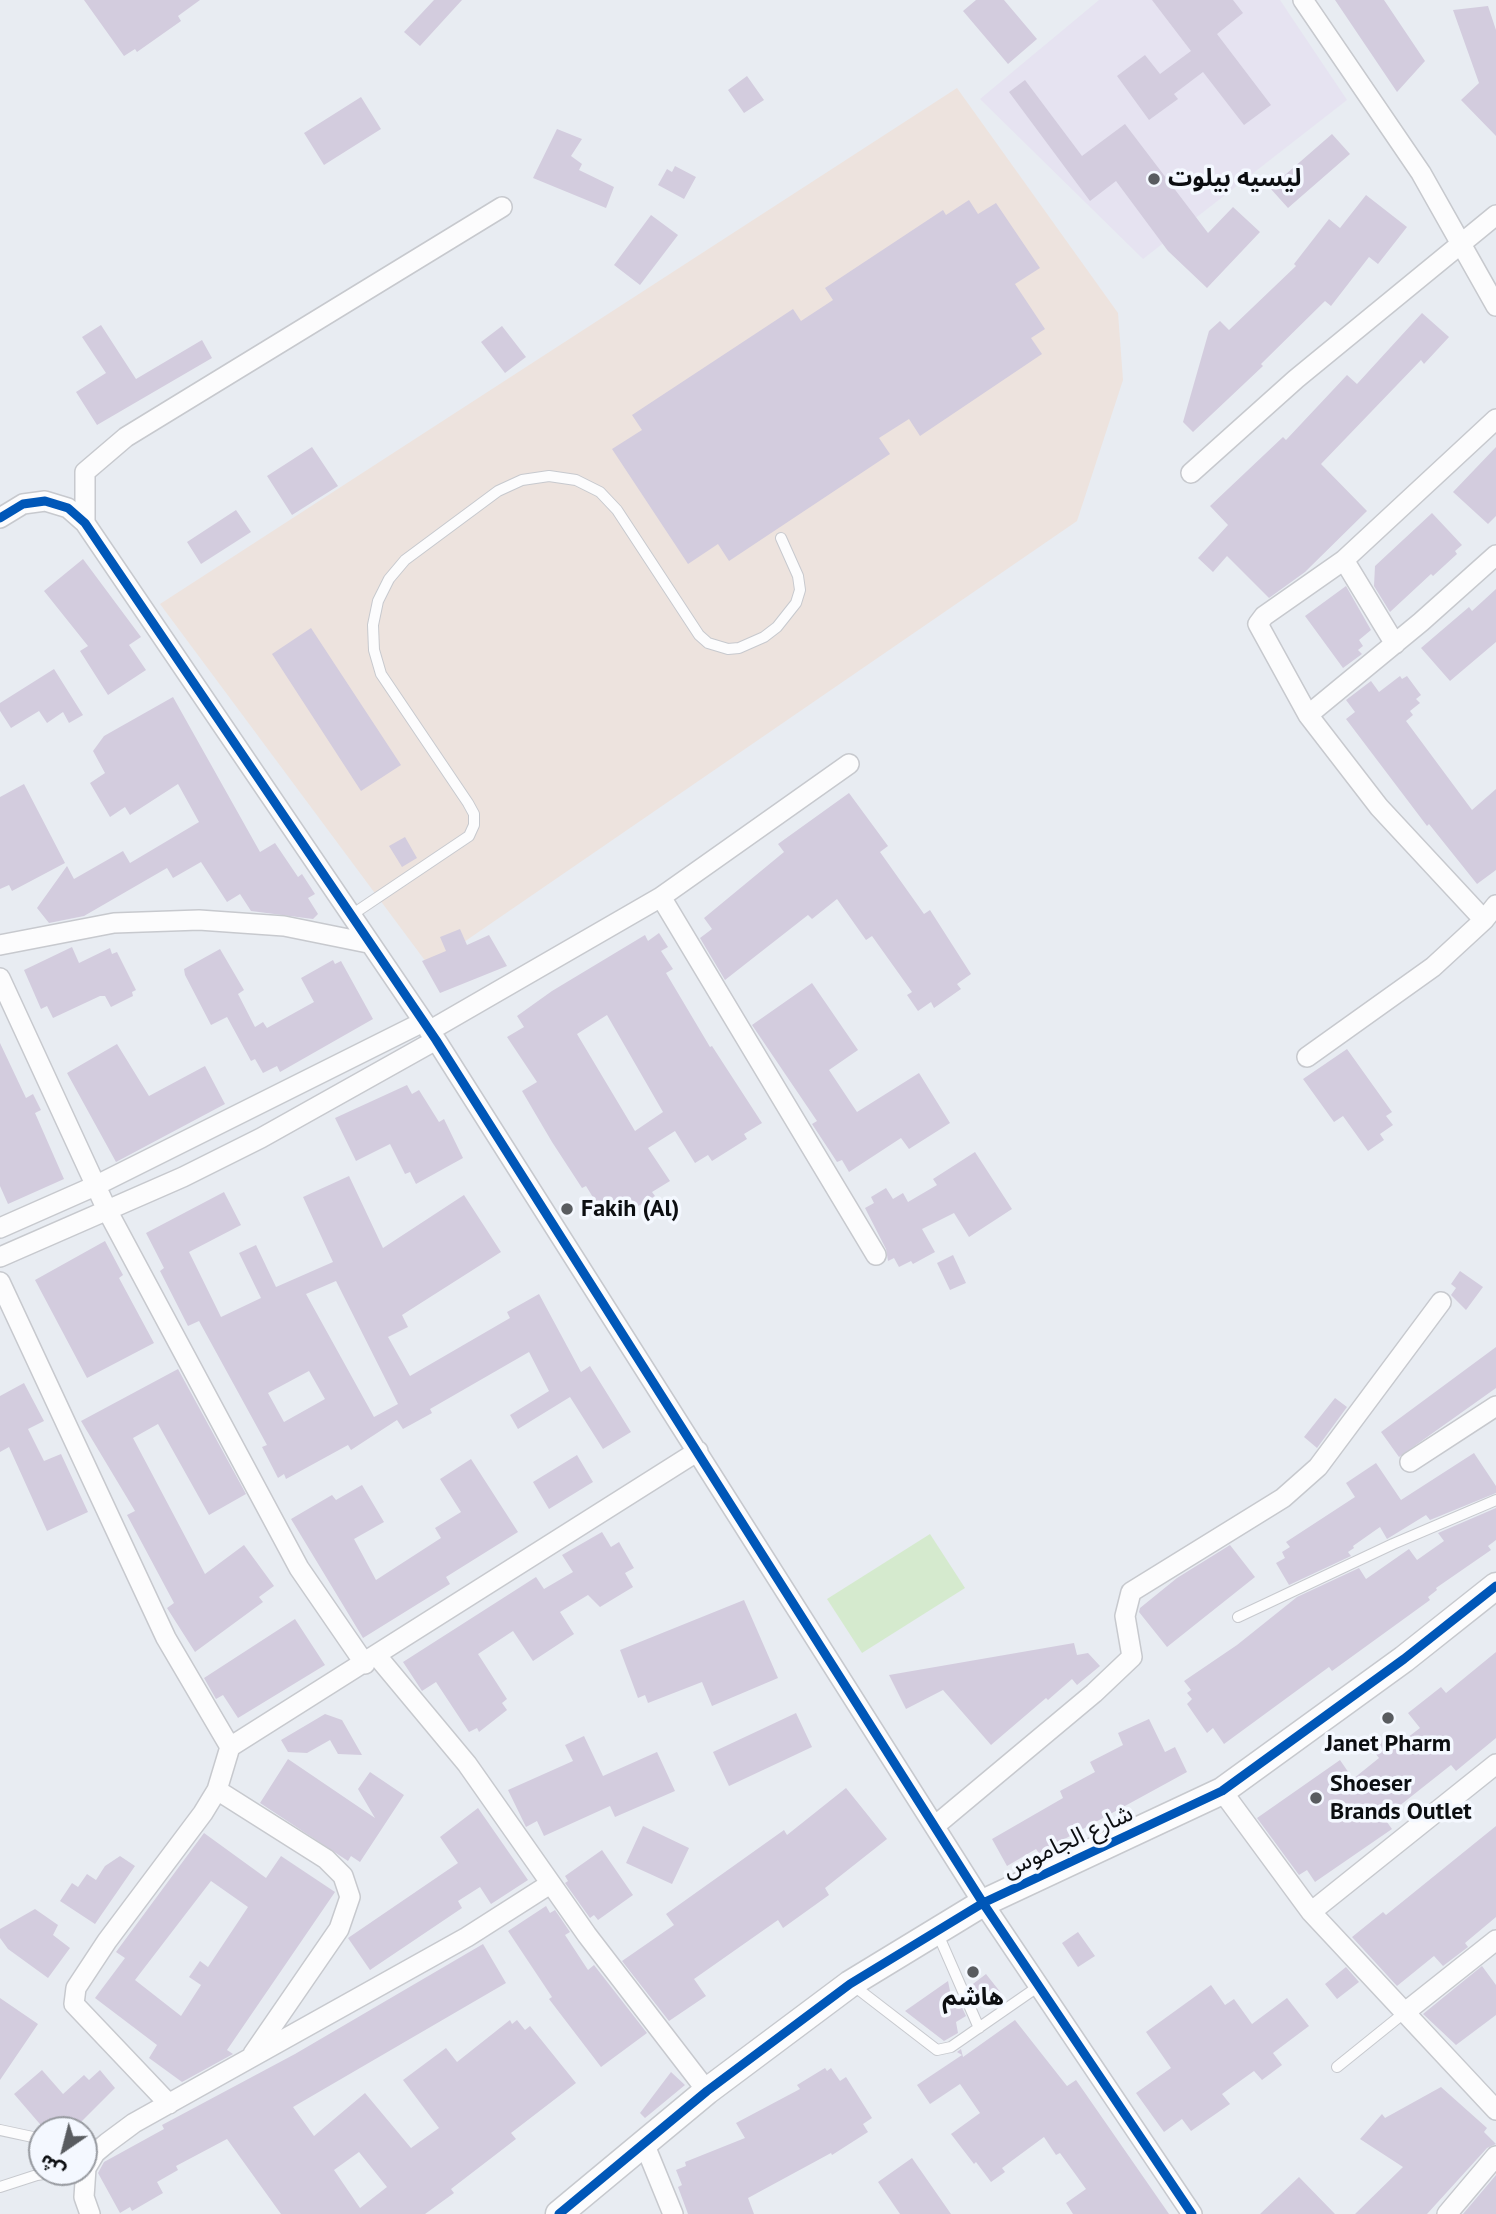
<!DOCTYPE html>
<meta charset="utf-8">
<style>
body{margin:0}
#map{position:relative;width:1496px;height:2214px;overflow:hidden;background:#e8ecf2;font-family:"PT Sans","Noto Sans Arabic",sans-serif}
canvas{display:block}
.north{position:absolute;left:28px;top:2116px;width:70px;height:70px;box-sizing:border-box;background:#f4f8ff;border:2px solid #979aa0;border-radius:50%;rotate:215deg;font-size:19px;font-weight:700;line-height:28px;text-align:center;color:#0c0e11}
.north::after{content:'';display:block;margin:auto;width:24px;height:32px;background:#595c60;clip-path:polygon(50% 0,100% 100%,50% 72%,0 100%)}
</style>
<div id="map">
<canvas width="1496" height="2214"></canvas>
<div class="north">ش</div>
</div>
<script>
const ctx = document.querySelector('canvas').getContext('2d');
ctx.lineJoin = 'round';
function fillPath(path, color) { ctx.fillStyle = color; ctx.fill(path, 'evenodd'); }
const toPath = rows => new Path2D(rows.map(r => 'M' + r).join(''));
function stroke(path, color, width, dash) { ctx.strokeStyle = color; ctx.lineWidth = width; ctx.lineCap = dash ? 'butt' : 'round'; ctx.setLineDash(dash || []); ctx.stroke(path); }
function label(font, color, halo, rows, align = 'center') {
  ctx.font = font + ' "PT Sans","Noto Sans Arabic",sans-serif'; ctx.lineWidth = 7; ctx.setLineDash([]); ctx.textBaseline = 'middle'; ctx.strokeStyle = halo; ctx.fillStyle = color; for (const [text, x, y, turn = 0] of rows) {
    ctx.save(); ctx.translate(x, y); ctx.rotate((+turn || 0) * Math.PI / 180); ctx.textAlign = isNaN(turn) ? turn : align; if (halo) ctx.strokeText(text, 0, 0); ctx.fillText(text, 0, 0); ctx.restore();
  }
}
fillPath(toPath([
 [957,88,1118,313,1123,380,1077,521,429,966,160,604]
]), '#ede3de');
fillPath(toPath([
 [1099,0,1280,0,1347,100,1143,259,980,99]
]), '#e6e3f1');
fillPath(toPath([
 [930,1534,965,1588,862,1653,827,1599]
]), '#d5eace');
fillPath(toPath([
 [84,0,200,0,178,16,181,21,137,52,135,49,124,56],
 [434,0,462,0,420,46,404,32],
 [976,0,1004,0,1037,39,1008,64,963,11],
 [1152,0,1233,0,1243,13,1217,34,1271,105,1244,125,1203,72,1174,94,1178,99,1149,120,1117,76,1145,55,1160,74,1191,51],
 [1335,0,1384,0,1425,61,1397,92],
 [1488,6,1496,30,1496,136,1461,100,1479,83,1453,10],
 [747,76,764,100,744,113,728,90],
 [1025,80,1082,156,1125,124,1208,233,1233,207,1260,232,1207,288,1168,251,1116,181,1090,201,1009,92],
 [361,97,381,129,324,165,304,133],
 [557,129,582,139,571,156,582,164,579,170,614,187,606,208,533,178],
 [1332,134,1350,154,1288,208,1270,188],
 [675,166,696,177,684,199,658,185,667,169,672,172],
 [1366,195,1407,227,1378,264,1369,257,1331,306,1325,301,1261,364,1263,366,1193,432,1183,422,1209,331,1220,321,1229,330,1296,266,1294,264,1329,219,1340,228],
 [969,200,978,214,996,203,1040,268,1015,284,1045,329,1031,338,1042,354,920,436,909,419,879,438,890,454,729,561,718,544,688,564,612,449,642,430,632,415,793,309,801,321,833,300,825,288,943,210,946,215],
 [651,215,678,235,640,285,614,265],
 [1422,313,1449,337,1424,364,1421,360,1321,464,1367,511,1305,572,1269,598,1227,556,1213,572,1198,558,1228,525,1210,506,1283,437,1286,440,1347,375,1357,384],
 [101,325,136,379,202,340,212,358,97,425,76,392,106,373,82,337],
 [502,326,526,357,505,373,481,342],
 [312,447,338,486,292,515,267,476],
 [1496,447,1496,516,1488,524,1453,492],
 [236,510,251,532,201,564,187,542],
 [1432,513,1462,545,1455,551,1457,554,1433,576,1431,574,1390,612,1374,586,1375,566],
 [83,559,141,637,129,645,146,670,108,695,80,651,88,646,44,591],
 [1346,586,1371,630,1359,640,1363,646,1358,650,1362,654,1343,668,1305,616],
 [1496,589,1496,642,1450,681,1421,648,1469,607,1472,611],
 [311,628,401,765,361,791,272,654],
 [54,669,83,715,69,723,63,712,47,723,39,711,11,728,0,711,0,703],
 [1400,676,1402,679,1407,676,1421,695,1416,699,1420,703,1410,711,1413,715,1406,721,1472,810,1496,789,1496,870,1477,884,1429,824,1427,826,1346,719,1355,712,1346,700,1371,681,1379,692],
 [173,697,260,852,275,843,298,877,302,874,315,894,308,898,318,914,313,919,251,911,240,894,227,902,201,862,173,878,167,868,84,916,49,923,37,908,67,866,74,879,123,851,130,863,199,822,178,784,130,815,125,807,110,817,90,783,105,773,93,751,104,736],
 [24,784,65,863,12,891,9,885,0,889,0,797],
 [849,793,888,846,880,852,924,914,930,910,971,974,957,984,961,989,934,1008,931,1002,918,1011,907,995,912,992,872,936,866,940,837,899,812,919,808,915,725,980,700,938,712,929,704,918,784,852,778,844],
 [405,837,417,858,402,867,389,846],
 [460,929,467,945,489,935,507,966,440,993,422,961,446,951,440,937],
 [659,933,668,947,661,951,673,969,666,973,710,1047,712,1046,762,1123,744,1134,747,1139,712,1161,708,1155,695,1163,675,1131,648,1148,670,1181,652,1192,655,1196,625,1214,623,1210,607,1220,586,1186,582,1188,552,1142,522,1091,537,1082,507,1037,524,1027,517,1016,552,991,645,935,648,941],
 [607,1015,663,1112,635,1131,577,1034],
 [72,947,79,963,110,948,112,954,117,952,136,990,132,992,133,996,111,1007,105,996,100,996,53,1018,47,1006,41,1009,24,970],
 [220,949,244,990,238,994,255,1027,263,1022,267,1028,314,1002,301,978,333,960,335,964,341,961,373,1019,280,1072,277,1066,263,1073,255,1059,251,1061,227,1017,211,1025,185,975,184,969],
 [812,983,858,1050,829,1070,857,1112,919,1073,950,1123,909,1149,901,1138,849,1172,842,1160,837,1162,812,1124,817,1121,752,1025],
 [0,1043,26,1098,33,1094,41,1110,35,1113,64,1179,8,1204,0,1186],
 [117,1044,149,1096,205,1066,225,1104,116,1162,67,1073],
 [1347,1049,1392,1112,1386,1116,1393,1125,1380,1134,1384,1140,1368,1151,1343,1116,1334,1122,1303,1079],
 [407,1085,412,1094,419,1090,439,1122,444,1119,463,1158,416,1184,410,1172,405,1174,390,1144,356,1161,335,1118],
 [975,1152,1012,1209,969,1237,954,1213,922,1229,935,1252,913,1264,911,1261,899,1267,894,1258,888,1261,886,1249,865,1208,874,1203,871,1197,886,1188,893,1199,903,1193,908,1202,937,1185,933,1179],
 [349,1176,383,1248,464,1195,501,1252,402,1315,408,1327,388,1337,410,1376,510,1318,507,1312,539,1294,581,1372,590,1366,631,1432,603,1449,570,1397,518,1429,510,1415,549,1391,529,1352,430,1409,432,1413,403,1429,397,1420,351,1450,348,1445,286,1479,284,1474,278,1478,262,1447,267,1445,199,1321,188,1326,160,1271,164,1268,146,1233,224,1192,241,1225,189,1252,221,1317,261,1298,239,1253,256,1245,276,1287,333,1262,303,1197],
 [336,1281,398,1404,374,1417,306,1294],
 [309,1371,325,1399,284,1422,268,1393],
 [105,1241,123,1275,119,1278,154,1343,87,1378,35,1280],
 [953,1255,966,1283,950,1290,937,1263],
 [1460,1271,1483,1287,1466,1310,1451,1295,1456,1288,1451,1284],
 [1496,1347,1496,1388,1399,1457,1381,1432],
 [178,1369,246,1494,209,1515,158,1424,133,1438,205,1574,244,1545,274,1586,259,1597,263,1602,195,1652,167,1608,174,1603,127,1515,135,1511,81,1421],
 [24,1383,44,1421,28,1429,44,1461,61,1454,88,1512,47,1531,9,1447,0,1452,0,1396],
 [1335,1398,1347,1407,1317,1448,1304,1437],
 [1474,1453,1496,1486,1496,1493,1430,1520,1426,1515,1387,1539,1380,1527,1353,1546,1354,1548,1348,1552,1351,1556,1289,1585,1276,1563,1285,1558,1282,1552,1290,1547,1286,1542,1355,1497,1346,1483,1376,1463,1401,1500],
 [577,1455,593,1482,549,1509,533,1482],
 [471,1459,518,1532,446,1577,450,1584,363,1638,291,1519,332,1495,336,1500,362,1485,384,1522,354,1539,376,1580,441,1538,435,1528,461,1512,440,1479],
 [1496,1508,1496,1540,1488,1546,1491,1550,1436,1588,1437,1590,1428,1597,1430,1600,1332,1671,1329,1667,1224,1744,1213,1728,1207,1733,1187,1704,1192,1699,1187,1693,1191,1690,1184,1681,1237,1645,1297,1597,1359,1568,1366,1579,1409,1549,1417,1560,1444,1541,1438,1533],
 [602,1532,611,1547,619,1542,634,1568,625,1573,633,1587,600,1607,588,1595,560,1612,574,1634,533,1661,513,1631,478,1654,507,1699,502,1703,507,1710,479,1732,477,1728,469,1732,436,1682,422,1691,403,1662,536,1577,544,1589,573,1572,562,1555],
 [1230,1545,1255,1577,1167,1647,1139,1612,1140,1608,1177,1578],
 [744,1600,778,1678,712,1706,702,1682,648,1703,645,1695,638,1698,620,1650],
 [295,1619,325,1665,238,1718,223,1695,216,1699,204,1678],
 [1074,1643,1077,1655,1088,1653,1100,1666,1077,1685,1072,1679,1048,1700,1046,1698,991,1745,943,1690,906,1709,889,1675],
 [1496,1652,1496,1738,1456,1771,1451,1765,1384,1818,1392,1829,1315,1882,1307,1870,1299,1875,1257,1818,1340,1760,1353,1779,1379,1758,1371,1748,1386,1737,1394,1748,1420,1728,1408,1713,1441,1687,1446,1693],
 [796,1713,812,1747,729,1786,713,1752],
 [325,1714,342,1720,362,1755,338,1754,330,1740,307,1753,288,1752,281,1740],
 [1149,1719,1165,1752,1175,1747,1187,1772,1039,1853,1036,1849,1007,1866,992,1839,1063,1798,1060,1791,1095,1772,1090,1762,1123,1745,1118,1733],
 [584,1736,603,1776,657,1752,675,1791,615,1817,610,1806,544,1836,537,1821,526,1827,508,1790,573,1761,565,1745],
 [288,1759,375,1818,358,1789,370,1772,404,1795,360,1862,351,1856,348,1861,260,1803],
 [846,1788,887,1839,825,1888,829,1895,783,1928,778,1920,694,1979,706,1996,669,2021,622,1961,674,1925,666,1914,784,1830,787,1835],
 [478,1808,528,1880,491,1904,480,1887,458,1901,462,1908,370,1970,348,1938,458,1863,440,1837],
 [643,1826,689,1848,672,1884,626,1863],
 [1496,1826,1496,1917,1465,1943,1468,1947,1443,1966,1434,1956,1397,1986,1352,1937,1383,1912,1386,1915],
 [204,1833,266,1878,281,1856,335,1892,227,2050,233,2054,182,2082,149,2058,157,2045,95,1998,125,1958,116,1952],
 [211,1881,248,1907,208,1967,200,1961,189,1977,201,1985,181,2016,135,1980],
 [602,1850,633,1895,598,1920,594,1915,590,1918,565,1883,568,1881,565,1876],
 [120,1856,135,1866,95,1924,60,1901,72,1883,78,1887,87,1874,96,1880,105,1866],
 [546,1906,550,1913,555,1910,570,1932,565,1935,588,1970,594,1965,647,2033,601,2067,549,1999,552,1997,508,1931],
 [35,1909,58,1925,53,1935,70,1948,48,1978,8,1949,0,1938,0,1929],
 [1078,1932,1095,1956,1078,1967,1062,1943],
 [483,1944,506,1983,293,2107,314,2136,365,2093,411,2148,439,2128,403,2080,446,2048,457,2062,510,2020,512,2024,517,2020,525,2030,530,2026,576,2083,511,2133,516,2139,451,2189,454,2193,425,2214,281,2214,227,2139,176,2166,178,2170,157,2182,163,2193,132,2211,130,2207,120,2213,98,2173,104,2162,164,2129,162,2125,295,2054],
 [359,2152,387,2187,360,2208,334,2170],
 [1482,1966,1496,1985,1496,2015,1456,2045,1423,2014],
 [1346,1967,1359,1982,1337,1999,1325,1984],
 [986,1974,1001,1993,978,2008,969,1987],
 [948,1981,952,2001,957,1997,966,2016,956,2022,958,2033,944,2041,905,2011],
 [1211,1985,1225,2005,1234,1999,1252,2024,1287,1998,1309,2026,1273,2053,1282,2065,1262,2080,1254,2071,1222,2094,1230,2104,1191,2131,1182,2119,1164,2132,1136,2093,1171,2068,1146,2032],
 [0,1998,38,2024,0,2080],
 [1015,2020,1067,2086,1076,2080,1169,2214,1073,2214,1066,2203,1086,2189,1060,2153,1056,2155,1044,2137,1002,2168,1005,2172,991,2182,976,2162,974,2164,951,2134,980,2113,960,2084,930,2104,917,2085,962,2055,957,2052,961,2049,963,2057],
 [825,2068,827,2071,831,2068,840,2081,846,2077,872,2118,863,2124,868,2132,832,2155,831,2153,748,2198,754,2214,688,2214,678,2187,682,2185,676,2170,686,2166,685,2162,745,2138,736,2123,800,2089,797,2085],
 [42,2070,63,2094,84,2075,89,2080,100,2070,115,2088,73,2130,45,2130,14,2094],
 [671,2072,685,2085,645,2118,640,2113],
 [1441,2087,1487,2128,1484,2132,1496,2144,1487,2148,1427,2214,1355,2214,1403,2167,1360,2139,1382,2114,1385,2118],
 [912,2158,951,2214,900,2214,878,2182],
 [1496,2175,1496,2214,1463,2214],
 [1299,2177,1335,2214,1260,2214]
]), '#d3ccde');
const lane = toPath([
 [350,916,469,836,474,825,474,814,468,803,381,674,374,650,373,625,378,601,389,579,405,560,498,491,522,480,549,476,576,480,600,492,617,510,699,635,708,643,728,649,739,648,764,637,777,627,796,603,800,590,798,576,781,538],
 [1238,1617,1393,1544,1496,1500],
 [937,1932,979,2028],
 [854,1986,937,2050,951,2047,1039,1986],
 [1337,2067,1404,2013],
 [0,2130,42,2139],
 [0,2187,37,2175,58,2172]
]);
const street = toPath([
 [1303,0,1421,173,1496,306],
 [1191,473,1296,379,1496,215],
 [0,518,23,504,45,501,68,508,85,523,436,1040,983,1903,1192,2214],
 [85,523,85,472,126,437,502,207],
 [1344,560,1395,644],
 [1308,715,1421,622,1496,555],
 [661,897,876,1255],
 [1484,920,1379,807,1308,715,1258,624,1264,616,1344,560,1496,419],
 [0,945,114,923,199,920,284,926,368,943],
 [0,978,107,1210,299,1568,365,1664],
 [429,1031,661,897,849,764],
 [1307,1057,1433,967,1484,920,1496,905],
 [0,1228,95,1186,423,1022],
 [0,1257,183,1177,261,1138,436,1040],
 [0,1282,166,1638,230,1747],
 [1410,1462,1496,1406],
 [377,1656,467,1764,587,1935,707,2091],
 [217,1790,326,1859,343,1876,350,1897,339,1929,253,2054],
 [1222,1791,1311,1912,1496,2110],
 [936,1825,1094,1693,1132,1657,1125,1616,1131,1592,1283,1498,1318,1467,1441,1302],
 [1311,1912,1496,1764],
 [1404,2013,1496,1940],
 [169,2104,74,2004,76,1988,107,1941,203,1813,217,1790,230,1747,698,1451],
 [644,2143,673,2214],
 [90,2214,84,2197,86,2168,95,2153,107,2143,134,2123,467,1937,550,1884],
 [1447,2214,1496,2156]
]);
const secondary = toPath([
 [559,2214,707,2091,850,1984,983,1903,1222,1791,1404,1659,1496,1586]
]);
stroke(lane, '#c7c9ce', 12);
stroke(street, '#c7c9ce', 22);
stroke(secondary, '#c7c9ce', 29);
stroke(lane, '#fcfcfd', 10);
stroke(street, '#fcfcfd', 19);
stroke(secondary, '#fcfcfd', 26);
stroke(toPath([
 [0,518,23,504,45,501,68,508,85,523,436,1040,983,1903,1192,2214],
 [559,2214,707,2091,850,1984,983,1903,1222,1791,1404,1659,1496,1586]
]), '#0057b8', 9);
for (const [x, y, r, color] of [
 [1154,179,7,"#595c60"],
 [567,1209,7,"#595c60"],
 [1388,1718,7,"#595c60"],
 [1316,1798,7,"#595c60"],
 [973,1972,7,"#595c60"]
]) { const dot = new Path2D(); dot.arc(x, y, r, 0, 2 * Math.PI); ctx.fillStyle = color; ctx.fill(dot); stroke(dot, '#f4f8ff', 2.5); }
label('bold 24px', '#0c0e11', '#f4f8ff', [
 ["ليسيه بيلوت",1168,179],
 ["Fakih (Al)",581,1209],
 ["Janet Pharm",1388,1744,"center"],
 ["Shoeser",1330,1784],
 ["Brands Outlet",1330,1812],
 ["هاشم",973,1998,"center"]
], 'left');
label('24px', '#0c0e11', '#f4f8ff', [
 ["شارع الجاموس",1068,1842,-25]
]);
</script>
